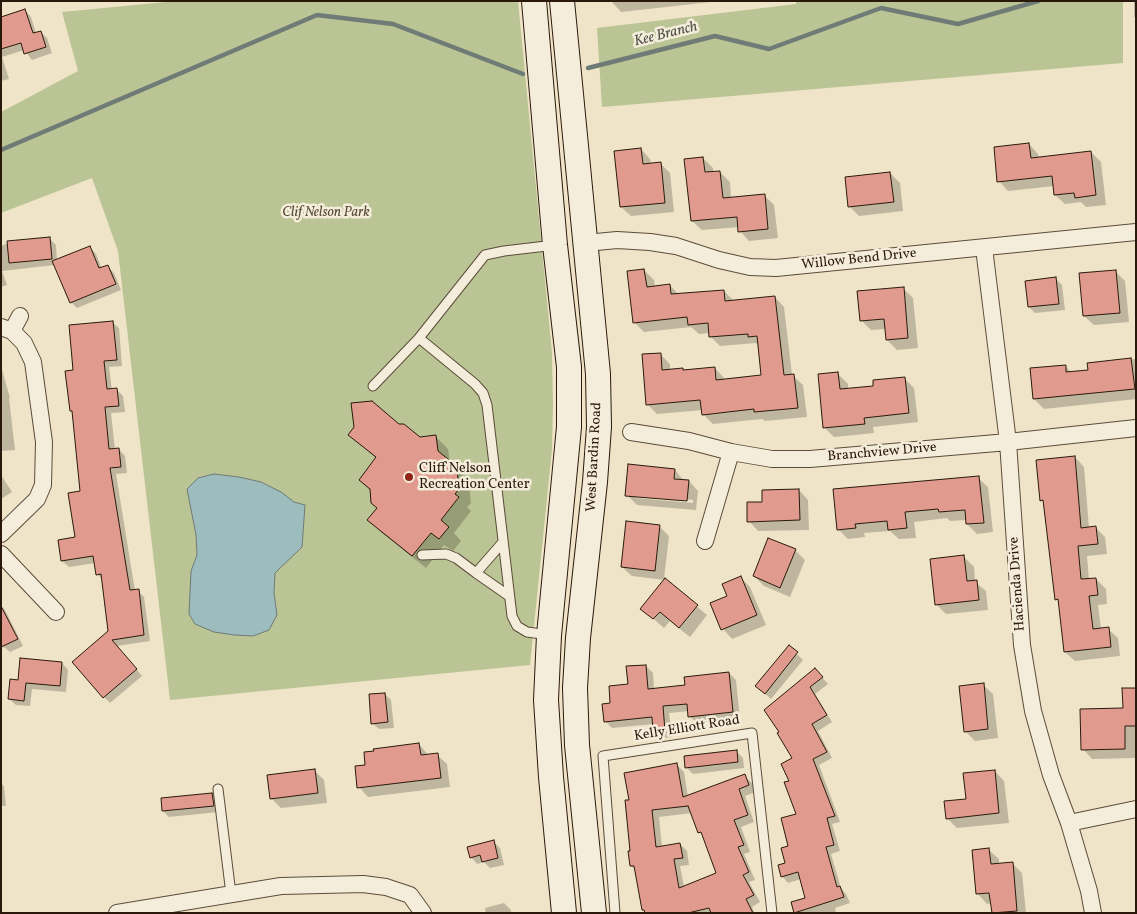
<!DOCTYPE html>
<style>
body{margin:0}
#map{position:relative;width:1137px;height:914px;overflow:hidden;background:#efe4c7;font-family:Vollkorn,serif}
canvas{display:block}
.frame{position:absolute;inset:0;border:2px solid #2a190b;pointer-events:none}
</style>
<div id="map">
<canvas width="1137" height="914"></canvas>
<div class="frame"></div>
</div>
<script>
const ctx = document.querySelector('canvas').getContext('2d');
ctx.lineJoin = 'round';
function fillPath(path, color) { ctx.fillStyle = color; ctx.fill(path, 'evenodd'); }
const toPath = rows => new Path2D(rows.map(r => 'M' + r).join(''));
function stroke(path, color, width, dash) { ctx.strokeStyle = color; ctx.lineWidth = width; ctx.lineCap = dash ? 'butt' : 'round'; ctx.setLineDash(dash || []); ctx.stroke(path); }
function label(font, color, halo, rows, align = 'center') {
  ctx.font = font + ' Vollkorn,serif'; ctx.lineWidth = 5; ctx.setLineDash([]); ctx.textBaseline = 'middle'; ctx.strokeStyle = halo; ctx.fillStyle = color; for (const [text, x, y, turn = 0] of rows) {
    ctx.save(); ctx.translate(x, y); ctx.rotate((+turn || 0) * Math.PI / 180); ctx.textAlign = isNaN(turn) ? turn : align; if (halo) ctx.strokeText(text, 0, 0); ctx.fillText(text, 0, 0); ctx.restore();
  }
}
fillPath(toPath([
 [176,1,518,1,552,353,553,405,552,449,530,665,170,700,118,251,92,178,1,213,1,112,78,71,62,12],
 [796,1,1123,1,1123,63,602,107,597,28,796,4]
]), '#bbc494');
const water = toPath([
 [214,474,239,477,261,482,281,492,294,502,305,505,302,547,275,573,274,593,277,615,269,630,253,636,234,635,214,632,195,624,189,614,191,571,197,555,196,535,187,489,198,478,214,474]
]);
fillPath(water, '#9dbcbd');
stroke(water, '#6f7b76', 1);
fillPath(toPath([
 [611,1,710,1,711,2,621,12],
 [1134,1,1136,1,1136,18,1134,17],
 [25,10,31,17,36,33,41,32,47,38,52,53,32,60,24,50,2,57,9,79,1,81,1,18],
 [1029,144,1038,154,1039,158,1091,152,1101,162,1106,205,1086,207,1081,202,1065,204,1055,195,1054,186,1008,191,999,181],
 [641,149,650,159,651,164,660,163,670,173,674,212,631,216,621,207],
 [703,158,713,168,713,173,720,172,730,182,731,198,764,195,774,205,778,238,749,241,740,231,739,227,702,230,692,221],
 [890,173,900,183,903,211,859,216,849,206],
 [49,238,56,245,57,261,90,247,96,254,102,269,107,266,114,273,121,290,77,308,71,302,55,265,2,271,7,285,1,287,1,246,11,242],
 [644,270,654,280,655,287,670,285,679,295,724,291,734,301,775,297,784,307,792,375,803,385,807,417,765,421,762,419,713,424,703,414,703,410,657,414,647,404,660,354,670,364,670,371,683,370,685,372,715,368,724,378,725,381,762,377,759,346,756,343,720,346,710,336,710,333,699,334,691,327,644,332,634,322],
 [1115,271,1125,281,1129,322,1094,325,1084,316],
 [1056,279,1062,285,1065,310,1035,313,1029,307],
 [903,288,913,298,918,348,897,350,887,340,886,329,871,330,861,320],
 [112,322,119,328,122,366,109,367,112,390,117,390,123,396,125,412,111,413,115,450,119,449,125,456,127,473,116,474,135,591,138,591,144,597,150,641,117,646,142,676,110,703,104,697,109,632,103,580,97,574,95,563,69,567,62,561,76,538,82,492,73,413,71,410,75,371],
 [1136,359,1136,399,1044,409,1034,399,1065,366,1072,373,1089,371,1089,364],
 [1,366,10,398,9,398,15,450,1,451],
 [838,374,848,384,848,389,874,387,904,378,914,388,918,422,873,427,874,433,834,437,824,427],
 [399,426,420,438,435,436,448,449,450,463,466,478,467,482,469,485,471,503,467,507,471,511,454,533,461,541,453,551,444,545,426,568,382,533,369,520,378,508,371,491,360,480,377,459,350,435],
 [1075,457,1084,467,1089,528,1095,527,1105,537,1107,554,1087,556,1089,580,1096,579,1106,589,1107,604,1098,605,1101,629,1108,629,1118,638,1120,656,1075,661,1065,652,1060,603,1056,599,1045,503,1041,500],
 [675,470,684,481,689,481,698,491,696,510,637,505,627,495],
 [636,495,693,500,693,503,636,498],
 [1,475,12,492,1,499],
 [978,478,988,487,993,532,977,534,967,524,967,520,950,521,947,518,914,522,916,538,899,539,890,531,864,533,865,537,848,539,838,529],
 [799,490,808,500,809,530,758,531,749,521,764,503],
 [659,526,669,536,664,579,707,615,690,637,670,621,664,628,642,609,665,580,632,576,622,567],
 [795,550,805,560,790,597,764,586,754,576],
 [964,557,974,567,975,582,986,591,988,610,946,614,936,604],
 [740,577,750,587,766,625,732,639,723,629,729,597],
 [1,606,5,610,23,646,10,652,4,647,1,648],
 [789,647,803,660,771,699,763,692],
 [62,663,68,670,66,692,32,689,30,706,16,705,9,699,19,681],
 [646,666,653,673,654,690,686,686,729,673,736,680,740,719,697,723,689,716,689,711,669,713,672,737,662,738,655,731,654,724,612,728,605,721,612,704],
 [821,676,828,684,815,694,832,722,818,731,832,758,819,765,840,822,832,824,840,851,831,854,841,888,846,894,850,903,835,908,836,913,796,913,793,903,807,899,801,879,788,883,782,876,787,864,798,815,791,781,794,758,781,732,765,711],
 [983,685,993,694,998,738,975,741,965,731],
 [1136,689,1135,758,1092,759,1083,749,1124,709],
 [385,694,391,700,394,728,379,729,372,723],
 [419,744,429,756,437,755,447,764,450,787,368,797,359,787,366,766,375,752],
 [737,752,743,758,744,768,693,774,686,767],
 [676,764,684,772,688,797,744,776,752,783,755,792,745,796,754,822,741,827,750,852,744,854,755,880,749,882,760,902,752,907,755,913,693,913,631,866,630,801],
 [692,813,700,832,704,836,718,873,684,887,680,866,689,865,687,851,680,844,662,847,659,817],
 [315,771,324,780,327,803,281,808,271,798],
 [995,771,1004,781,1009,823,957,828,947,818],
 [1,783,4,786,6,806,1,806],
 [212,794,218,801,219,812,169,817,163,811],
 [493,841,500,848,504,865,490,868,484,862,477,864,471,857],
 [989,850,999,859,999,864,1012,863,1022,873,1026,913,993,913,992,903,987,904,978,894],
 [504,903,511,910,511,913,486,913,485,908]
]), '#0003');
stroke(toPath([
 [588,68,715,36,769,49,881,8,958,24,1038,1],
 [1,150,317,15,393,24,523,74]
]), '#6f7b76', 4.5);
const building = toPath([
 [25,9,33,33,41,31,46,47,24,54,21,43,1,49,1,17,25,9],
 [1029,143,1031,158,1091,151,1096,195,1075,198,1074,193,1054,195,1052,176,997,182,994,147,1029,143],
 [641,148,643,164,661,162,665,203,620,207,614,151,641,148],
 [703,157,705,172,720,171,723,198,765,194,768,229,738,232,737,217,691,221,684,159,703,157],
 [890,172,894,202,848,207,845,177,890,172],
 [50,237,52,259,9,263,7,241,50,237],
 [90,246,99,268,108,265,116,284,70,303,52,261,90,246],
 [644,269,647,287,670,284,671,294,724,290,725,301,775,296,784,375,794,374,798,408,754,412,754,409,702,415,700,400,646,405,642,354,661,353,662,370,683,368,683,370,715,367,716,380,761,375,757,336,748,337,748,334,709,337,708,323,688,325,687,317,633,323,627,271,644,269],
 [1116,270,1120,313,1083,316,1079,273,1116,270],
 [1056,277,1059,304,1028,307,1025,281,1056,277],
 [904,287,908,338,886,340,884,319,860,321,857,291,904,287],
 [113,321,117,360,104,361,107,389,117,388,119,406,105,407,109,449,119,448,121,467,110,468,130,590,139,589,144,635,112,640,137,669,103,698,72,662,108,631,101,574,96,575,93,556,61,561,58,540,75,537,68,493,80,491,72,411,70,411,65,371,73,370,69,325,113,321],
 [1131,358,1135,389,1033,399,1030,368,1066,365,1066,372,1088,370,1087,363,1131,358],
 [838,372,840,389,873,386,873,380,905,377,909,413,864,418,865,424,823,428,818,374,838,372],
 [372,401,399,424,404,424,420,437,436,435,438,451,454,464,454,468,457,470,459,489,455,494,459,497,441,520,449,527,439,539,431,533,412,556,367,520,377,508,371,503,370,489,359,480,376,457,348,435,354,427,351,403,372,401],
 [1075,456,1081,528,1096,526,1098,544,1078,546,1081,579,1096,578,1098,595,1089,596,1093,629,1109,627,1111,647,1064,652,1058,599,1055,600,1043,500,1040,501,1036,460,1075,456],
 [628,464,675,469,674,479,689,480,687,501,625,496,628,464],
 [979,476,984,523,966,524,965,510,939,512,938,509,905,512,907,528,888,530,887,521,855,524,856,528,837,530,833,489,979,476],
 [799,489,800,520,747,522,747,502,762,502,762,490,799,489],
 [626,521,660,525,655,571,621,567,626,521],
 [768,538,796,549,780,588,753,576,768,538],
 [964,555,967,581,977,580,979,600,935,605,930,559,964,555],
 [741,576,757,615,721,630,710,603,727,596,722,584,741,576],
 [665,578,698,605,679,628,660,612,653,619,640,609,665,578],
 [1,606,18,639,1,647,1,606],
 [789,645,798,652,765,694,755,686,789,645],
 [20,658,62,662,60,686,26,683,24,701,8,699,10,679,18,680,20,658],
 [646,665,648,689,685,685,684,677,729,672,733,712,688,717,687,704,663,706,665,731,653,732,652,717,604,722,602,704,610,703,609,686,628,684,626,666,646,665],
 [815,668,823,677,810,687,827,715,812,724,827,752,813,759,835,816,827,818,834,845,826,847,837,887,840,886,844,897,794,913,791,902,805,898,798,872,781,877,778,865,785,863,781,848,788,846,781,818,796,814,784,782,789,781,781,764,792,758,777,733,779,732,764,710,815,668],
 [984,683,988,729,964,732,959,686,984,683],
 [1122,688,1136,688,1136,726,1125,726,1125,749,1081,750,1080,709,1123,708,1122,688],
 [385,693,388,722,371,724,369,694,385,693],
 [419,743,421,755,438,753,441,778,357,788,355,766,365,765,364,752,374,751,373,749,419,743],
 [737,750,738,762,685,768,684,756,737,750],
 [677,763,683,797,745,774,749,785,739,789,748,815,734,820,744,845,738,847,749,872,743,875,754,895,746,899,753,913,711,913,709,908,688,913,645,913,644,910,642,910,634,866,630,866,628,851,630,851,625,800,629,800,624,773,677,763],
 [688,806,698,833,701,832,716,873,679,888,674,859,683,858,680,843,656,847,652,810,688,806],
 [315,769,318,793,270,799,267,775,315,769],
 [995,770,999,813,946,819,944,801,966,799,963,773,995,770],
 [212,793,214,806,162,811,161,798,212,793],
 [494,840,498,858,482,862,480,855,470,858,467,847,494,840],
 [989,848,991,864,1013,862,1017,911,992,913,989,893,976,894,972,850,989,848]
]);
fillPath(building, '#e09a8e');
stroke(building, '#2a190b', 1);
const lane = toPath([
 [373,386,419,338],
 [503,542,476,573,509,596],
 [422,555,446,554,456,558,476,573],
 [549,635,527,632,517,626,512,616,487,405,483,393,475,384,419,338,485,255,504,251,555,245],
 [218,789,231,894],
 [615,913,603,756,752,733,772,913]
]);
const street = toPath([
 [586,243,617,240,650,242,676,246,719,260,750,267,776,268,1136,232],
 [984,248,1008,442,1022,645,1033,711,1051,775,1069,823,1089,891,1093,913],
 [1,327,12,331,24,343,33,362,44,442,43,485,37,499,1,534],
 [12,331,20,316],
 [631,432,689,441,731,452,772,459,810,459,1008,442,1136,428],
 [705,541,731,452],
 [1,554,56,612],
 [1069,823,1136,809],
 [117,913,281,886,363,884,386,887,410,895,423,913]
]);
const secondary = toPath([
 [534,1,555,245,569,367,569,427,549,635,546,700,551,777,564,913],
 [562,1,598,374,599,427,595,482,578,638,575,688,577,745,594,913]
]);
stroke(lane, '#5b4c3a', 11);
stroke(street, '#5b4c3a', 18);
stroke(secondary, '#2a190b', 26);
stroke(lane, '#f5eddb', 9);
stroke(street, '#f5eddb', 16);
stroke(secondary, '#f5eddb', 24);
for (const [x, y, r, color] of [
 [409,477,5,"#8f2418"]
]) { const dot = new Path2D(); dot.arc(x, y, r, 0, 2 * Math.PI); ctx.fillStyle = color; ctx.fill(dot); stroke(dot, '#f5eddb', 2); }
label('italic 14px', '#564c34', '#f5eddb', [
 ["Clif Nelson Park",326,213]
]);
label('14px', '#2a190b', '#f5eddb', [
 ["Willow Bend Drive",859,260,-6],
 ["Branchview Drive",882,453,-5],
 ["West Bardin Road",595,457,-87],
 ["Hacienda Drive",1018,584,-94],
 ["Kelly Elliott Road",687,729,-9]
]);
label('14px', '#2a190b', '#f5eddb', [
 ["Cliff Nelson",419,469],
 ["Recreation Center",419,485]
], 'left');
label('italic 15px', '#525249', '#f5eddb', [
 ["Kee Branch",666,35,-14]
]);
</script>
